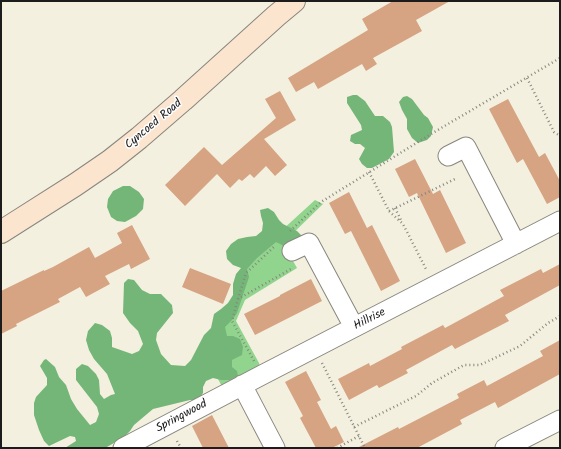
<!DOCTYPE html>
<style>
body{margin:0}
#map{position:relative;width:561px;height:449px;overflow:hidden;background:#f3f0df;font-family:Kalam,sans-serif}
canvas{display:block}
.frame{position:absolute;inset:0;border:2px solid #1c1c1c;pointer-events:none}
</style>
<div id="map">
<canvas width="561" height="449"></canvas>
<div class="frame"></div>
</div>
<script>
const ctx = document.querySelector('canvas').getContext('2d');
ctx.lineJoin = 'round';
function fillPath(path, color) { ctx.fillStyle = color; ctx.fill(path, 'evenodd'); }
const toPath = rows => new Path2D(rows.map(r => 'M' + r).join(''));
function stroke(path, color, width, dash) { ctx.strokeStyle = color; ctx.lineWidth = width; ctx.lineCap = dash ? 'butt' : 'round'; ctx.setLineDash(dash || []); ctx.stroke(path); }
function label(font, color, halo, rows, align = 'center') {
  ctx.font = font + ' Kalam,sans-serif'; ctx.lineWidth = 3; ctx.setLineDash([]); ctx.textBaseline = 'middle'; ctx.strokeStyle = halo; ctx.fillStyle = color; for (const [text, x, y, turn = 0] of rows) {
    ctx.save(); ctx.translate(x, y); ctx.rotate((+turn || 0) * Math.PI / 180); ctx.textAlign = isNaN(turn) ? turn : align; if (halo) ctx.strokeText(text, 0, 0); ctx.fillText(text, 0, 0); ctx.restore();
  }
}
fillPath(toPath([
 [315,200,323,204,283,243,297,268,245,300,236,321,259,363,262,375,226,394,211,366,242,272,281,231]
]), '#90d48d');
fillPath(toPath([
 [353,95,357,95,365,101,375,116,383,116,390,122,392,127,394,152,389,159,372,168,367,168,362,164,359,159,365,148,360,144,355,144,350,141,351,135,362,130,361,125,347,103,347,97],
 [407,96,412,99,424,115,428,118,433,127,431,136,427,140,418,143,412,138,407,129,407,119,402,110,399,102,403,97],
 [123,186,130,186,139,192,144,199,143,209,136,216,125,222,117,221,111,217,107,207,108,199,113,191],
 [268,208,274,212,279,220,283,224,297,231,301,235,302,243,286,251,282,245,276,242,257,258,247,269,249,277,237,313,232,320,225,327,227,336,233,336,240,339,243,347,242,355,232,360,232,367,237,371,238,376,230,380,221,380,213,378,206,381,203,387,203,393,198,400,190,400,153,409,134,425,130,431,123,438,105,448,65,448,76,441,75,437,70,436,49,446,44,441,39,430,34,415,34,403,36,397,47,385,47,378,40,366,44,360,46,359,55,367,59,377,66,385,71,399,77,409,90,425,96,422,99,414,97,407,76,380,76,369,82,364,88,366,96,374,99,380,100,394,104,399,111,395,115,394,107,374,94,359,89,350,86,340,88,331,95,323,102,325,110,331,112,338,112,347,132,354,139,351,143,344,138,331,130,323,123,313,124,283,128,279,134,280,142,290,150,294,161,294,172,305,173,313,157,333,156,340,161,354,171,365,185,366,191,360,204,335,211,328,214,314,221,309,228,303,233,295,233,284,236,274,241,268,233,265,227,259,226,251,231,244,238,239,247,237,256,236,262,231,263,223,261,216,260,210]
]), '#74b678');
fillPath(toPath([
 [393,1,450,1,416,20,422,31,373,58,377,64,366,71,362,64,318,89,314,82,296,92,288,78,368,30,362,19],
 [280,91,296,120,264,139,287,165,275,176,266,166,254,178,250,174,242,181,239,179,230,188,217,174,185,206,165,185,204,147,222,165,276,118,265,99],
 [508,99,539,157,545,153,560,181,560,197,547,204,523,159,517,163,489,109],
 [415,159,433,194,440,190,466,243,446,253,417,193,409,197,395,169],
 [349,192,367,228,372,225,400,281,381,291,351,231,345,234,329,203],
 [132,225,150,259,131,269,129,264,105,276,110,284,86,297,80,287,58,299,60,302,16,324,17,326,1,334,1,291,44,270,44,271,53,267,89,247,95,258,122,243,117,233],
 [560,264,560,285,505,315,509,321,455,349,452,345,406,370,408,373,379,388,377,385,349,400,338,379,369,363,370,366,402,349,401,347,443,325,445,328,504,296,500,290,541,269,543,273],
 [190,268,231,284,223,304,182,287],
 [311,279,322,301,255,335,244,314,280,296,280,295],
 [560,340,560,374,498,408,495,402,460,420,462,424,417,448,357,448,398,427,399,429,459,398,457,394,484,380,487,386,543,356,540,351],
 [306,371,321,400,317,402,331,429,336,426,344,442,332,448,316,448,300,418,303,416,285,382],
 [212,415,229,448,203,448,192,426]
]), '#d6a383');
const street = toPath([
 [448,156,466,147,516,244],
 [292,251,309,243,354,327],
 [242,385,275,448],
 [123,448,262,375,560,221],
 [505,448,560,420]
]);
const secondary = toPath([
 [1,232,75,185,110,161,139,138,183,100,276,16,294,1]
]);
stroke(street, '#88867e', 21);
stroke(secondary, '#88867e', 24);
stroke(toPath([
 [527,78,554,132,560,136],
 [369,172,389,211,403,224,427,271],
 [395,208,402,222],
 [389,211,455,179],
 [290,231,321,202,431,134,560,58],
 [238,299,246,273,275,246],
 [254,361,232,321,238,299,291,269],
 [322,363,365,448],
 [354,427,416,396,432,383,464,365,480,365,520,346,548,323,560,316],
 [177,441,181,448],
 [337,448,359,436]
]), '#88867e', 2.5, [1, 3]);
stroke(street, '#fff', 19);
stroke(secondary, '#fce5cf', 22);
label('12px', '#1c1c1c', '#fff', [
 ["Cyncoed Road",154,125,-40],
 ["Hillrise",370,320,-27],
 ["Springwood",182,417,-28]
]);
</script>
